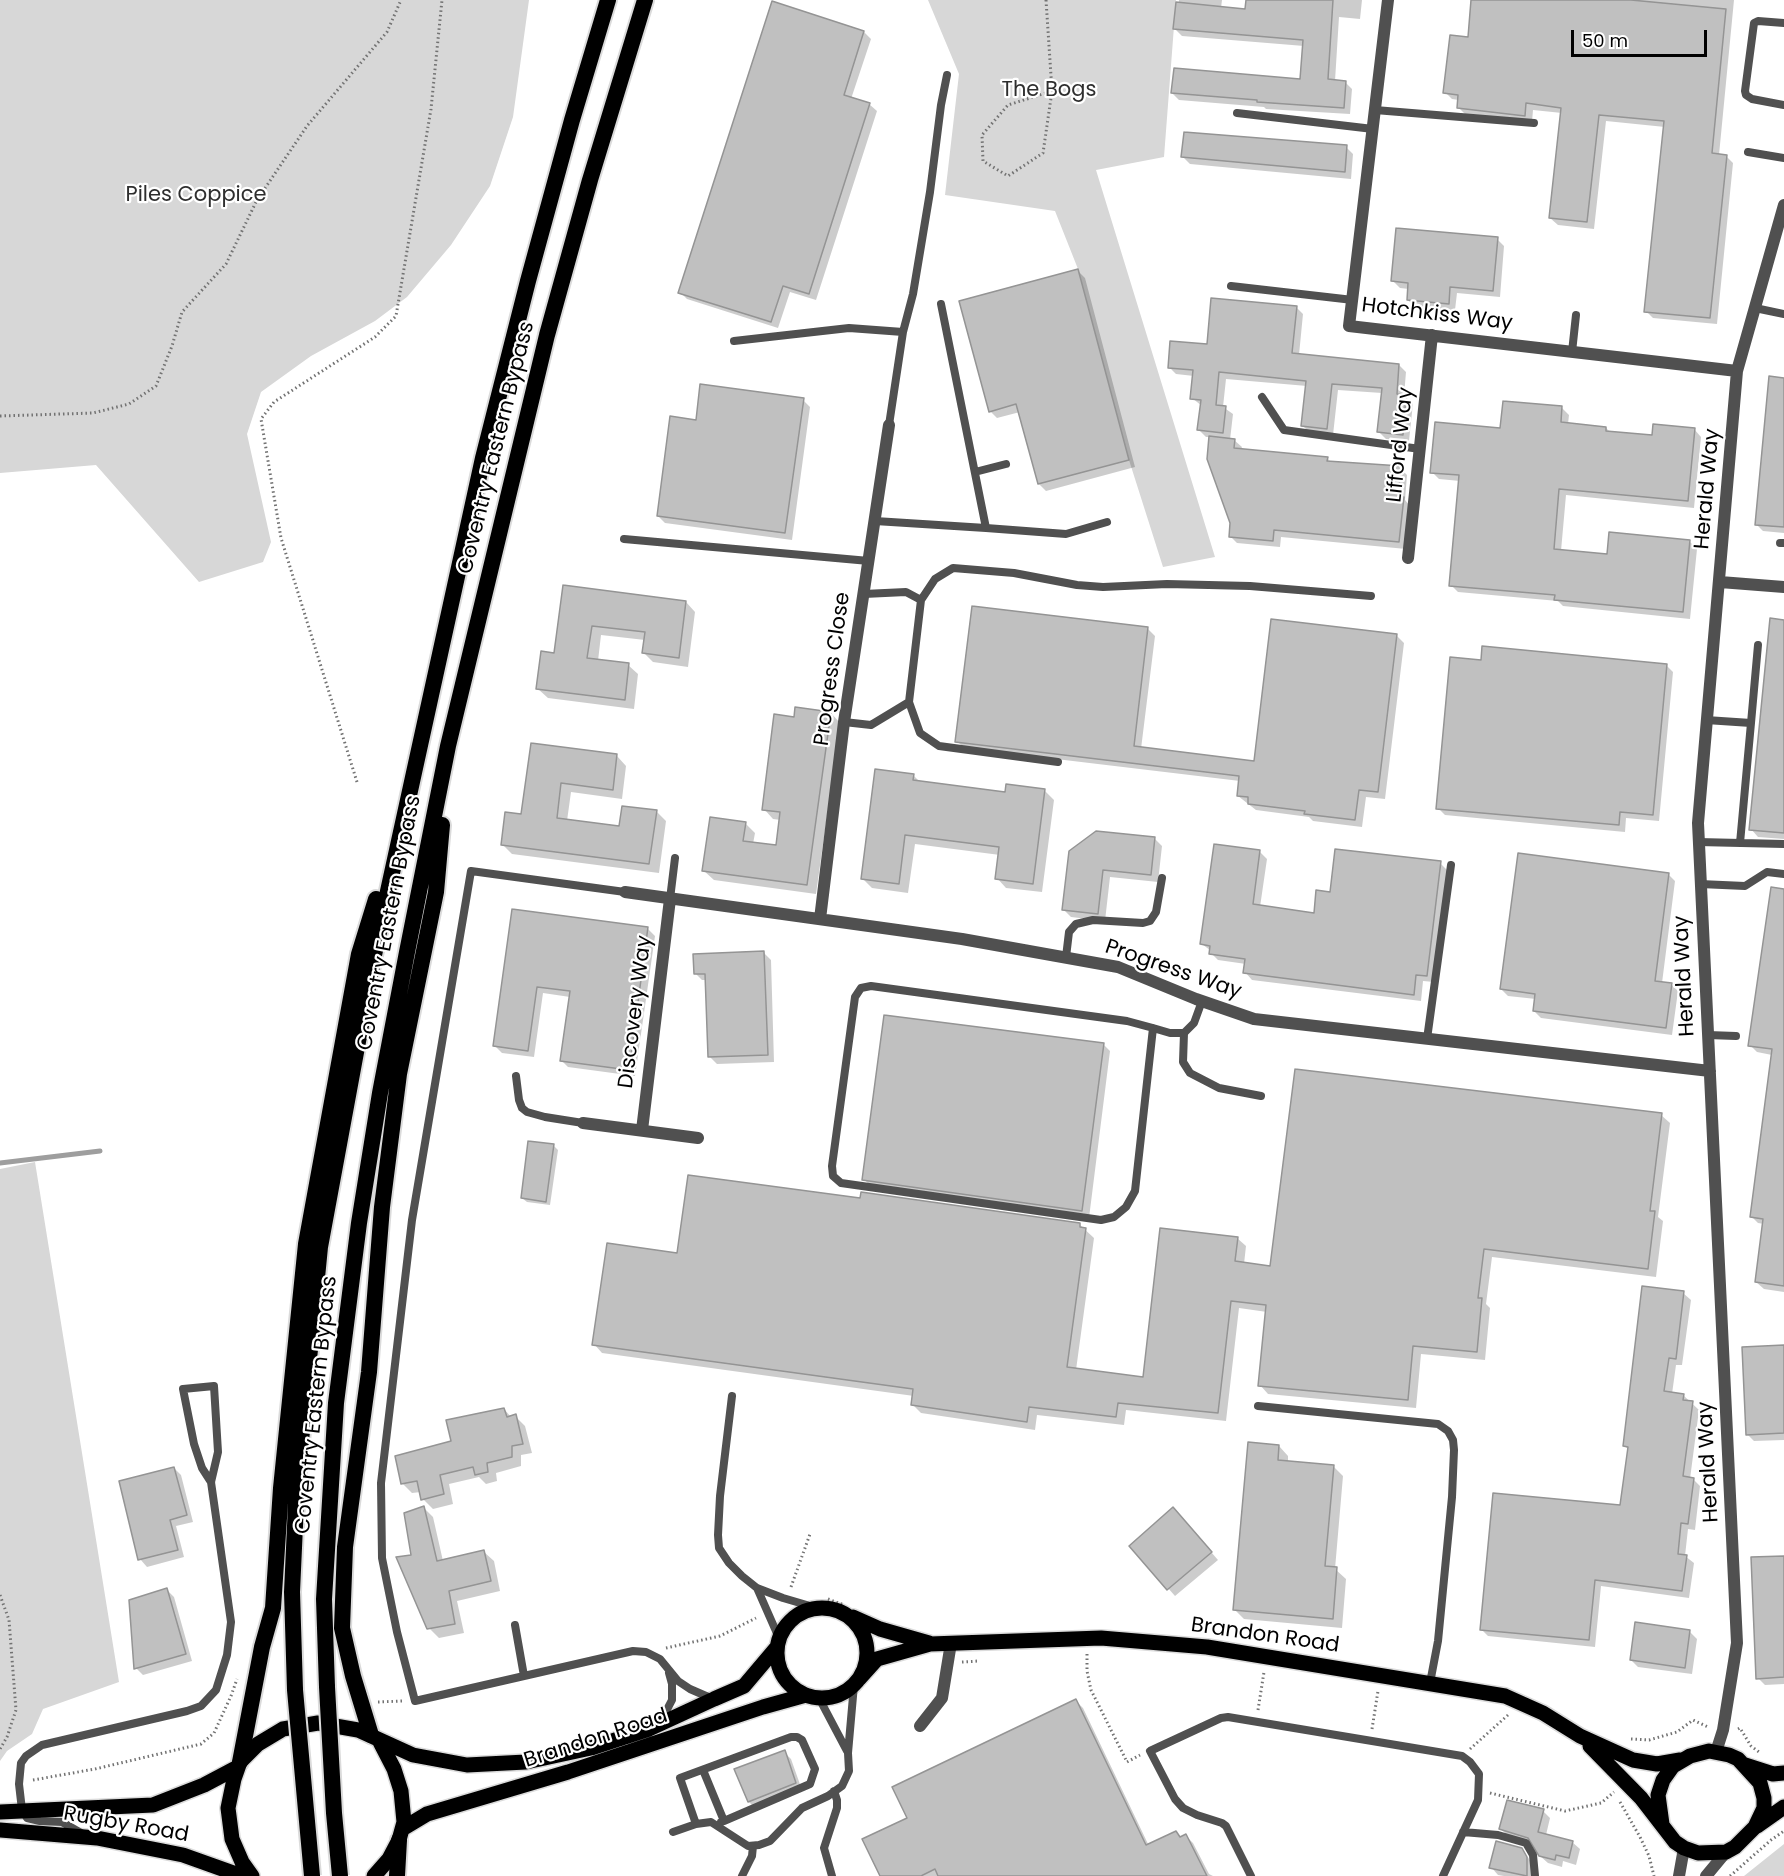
<!DOCTYPE html>
<style>
body{margin:0}
#map{position:relative;width:1784px;height:1876px;overflow:hidden;background:#fff;font-family:Poppins,sans-serif}
canvas{display:block}
.scale{position:absolute;left:1571px;top:30px;width:136px;height:27px;box-sizing:border-box;border:3px solid #000;border-top:0;padding-left:8px;font-size:18px;line-height:21px;white-space:nowrap;color:#000;-webkit-text-stroke:4px #fff;paint-order:stroke}
</style>
<div id="map">
<canvas width="1784" height="1876"></canvas>
<div class="scale">50 m</div>
</div>
<script>
const ctx = document.querySelector('canvas').getContext('2d');
ctx.lineJoin = 'round';
function fillPath(path, color) { ctx.fillStyle = color; ctx.fill(path, 'evenodd'); }
const toPath = rows => new Path2D(rows.map(r => 'M' + r).join(''));
function stroke(path, color, width, dash) { ctx.strokeStyle = color; ctx.lineWidth = width; ctx.lineCap = dash ? 'butt' : 'round'; ctx.setLineDash(dash || []); ctx.stroke(path); }
function label(font, color, halo, rows, align = 'center') {
  ctx.font = font + ' Poppins,sans-serif'; ctx.lineWidth = 4.5; ctx.setLineDash([]); ctx.textBaseline = 'middle'; ctx.strokeStyle = halo; ctx.fillStyle = color; for (const [text, x, y, turn = 0] of rows) {
    ctx.save(); ctx.translate(x, y); ctx.rotate((+turn || 0) * Math.PI / 180); ctx.textAlign = isNaN(turn) ? turn : align; if (halo) ctx.strokeText(text, 0, 0); ctx.fillText(text, 0, 0); ctx.restore();
  }
}
fillPath(toPath([
 [0,0,529,0,513,117,490,186,451,245,407,297,375,321,311,356,261,392,247,434,271,542,263,562,199,582,96,465,0,473],
 [928,0,1176,0,1164,157,1096,170,1215,557,1163,567,1129,460,1078,269,1055,211,945,195,959,74],
 [35,1162,119,1682,43,1709,32,1734,7,1751,0,1761,0,1169],
 [1784,1844,1784,1876,1744,1876]
]), '#d7d7d7');
fillPath(toPath([
 [1179,0,1222,0,1221,8,1246,10,1248,0,1362,0,1360,19,1339,17,1335,81,1345,82,1352,89,1350,114,1266,109,1264,107,1179,100,1172,93,1302,80,1304,46,1182,36,1175,29],
 [1473,0,1734,0,1719,155,1726,156,1733,163,1717,324,1653,318,1646,311,1665,127,1606,121,1594,229,1558,225,1550,218,1562,113,1533,110,1532,122,1465,114,1458,107,1459,100,1452,99,1445,92,1469,38],
 [864,32,871,39,851,99,869,104,877,111,816,300,790,292,778,328,687,299,680,292],
 [1346,147,1353,154,1351,179,1190,164,1183,157],
 [1497,239,1504,246,1500,297,1457,293,1455,310,1415,307,1408,300,1409,289,1400,288,1393,281],
 [1078,271,1085,278,1135,467,1046,491,1039,484,1020,412,997,418,990,411],
 [1296,307,1303,314,1299,355,1399,365,1406,372,1404,396,1413,403,1409,441,1386,439,1379,432,1382,393,1338,390,1333,435,1310,433,1303,426,1307,386,1226,379,1223,407,1233,414,1230,440,1234,440,1242,447,1241,450,1327,458,1332,463,1400,468,1407,475,1405,500,1410,506,1406,549,1281,537,1280,547,1237,543,1230,536,1232,523,1211,437,1206,437,1199,430,1202,406,1192,398,1194,376,1176,374,1169,367,1208,346],
 [1784,379,1784,533,1763,531,1756,524],
 [803,400,810,407,792,540,665,523,658,516,697,421],
 [1562,408,1569,415,1568,424,1606,428,1610,432,1653,437,1694,429,1701,437,1694,508,1566,495,1561,551,1608,556,1690,542,1697,549,1690,619,1563,606,1558,601,1458,592,1451,585,1460,481,1439,479,1432,472,1502,430],
 [564,587,686,602,695,612,688,667,653,662,644,653,645,640,601,635,598,661,628,665,638,674,634,709,548,698,538,689,556,655],
 [1784,621,1784,839,1758,837,1751,829],
 [1148,629,1155,636,1141,749,1255,762,1397,636,1404,643,1385,799,1366,797,1362,827,1313,821,1309,817,1256,810,1238,796,1240,781,964,748,957,741],
 [1482,662,1666,665,1673,672,1659,821,1626,818,1625,832,1445,815,1438,808],
 [831,713,840,723,816,894,714,880,704,871,745,823,755,833,753,844,777,847,781,820,773,819,764,809,795,719],
 [532,745,617,756,626,766,622,799,571,792,567,821,621,827,656,811,666,821,659,873,512,854,502,844,523,815],
 [913,775,921,783,1006,794,1044,790,1054,800,1042,892,1006,888,997,878,1000,855,915,844,908,893,872,888,862,878],
 [1097,833,1155,839,1162,846,1158,882,1110,877,1105,921,1071,917,1064,910],
 [1260,852,1267,859,1260,907,1315,914,1332,894,1440,863,1447,870,1434,982,1423,981,1421,1001,1252,980,1245,972,1246,964,1218,960,1211,953,1211,951,1202,944],
 [1668,874,1675,881,1662,983,1671,984,1678,991,1672,1035,1541,1018,1534,1011,1536,999,1508,996,1501,989],
 [1784,890,1784,1292,1764,1289,1756,1282,1764,1224,1758,1223,1751,1216,1772,1055,1757,1052,1750,1045],
 [514,911,648,929,655,936,635,1076,568,1067,561,1060,570,997,543,993,534,1057,502,1053,495,1046],
 [764,953,771,960,774,1062,717,1064,710,1057,707,980,702,980,695,973],
 [1103,1044,1110,1051,1089,1218,871,1187,864,1179],
 [1661,1115,1670,1123,1658,1217,1663,1221,1656,1277,1492,1257,1486,1304,1490,1308,1485,1360,1421,1354,1416,1408,1268,1394,1260,1385,1267,1312,1239,1308,1226,1421,1126,1410,1124,1425,1037,1415,1035,1430,921,1413,913,1405,914,1396,602,1353,594,1344,678,1254,861,1200,1080,1225,1094,1238,1076,1370,1145,1379,1237,1238,1246,1246,1244,1264,1271,1267],
 [553,1145,558,1150,550,1205,527,1202,522,1198],
 [1683,1293,1691,1300,1682,1365,1676,1365,1672,1394,1683,1395,1699,1410,1690,1479,1693,1479,1700,1486,1695,1530,1688,1529,1685,1556,1694,1563,1689,1598,1601,1586,1595,1647,1488,1636,1481,1629,1622,1507,1629,1450,1624,1445],
 [1784,1346,1784,1440,1754,1441,1747,1434],
 [504,1409,511,1417,515,1416,525,1426,532,1453,521,1455,521,1466,496,1473,497,1481,486,1484,479,1477,449,1484,453,1504,433,1509,423,1499,421,1492,412,1493,403,1484,397,1457,453,1442],
 [1279,1446,1288,1456,1288,1462,1334,1467,1343,1476,1335,1569,1346,1579,1342,1628,1244,1619,1235,1610],
 [174,1468,181,1475,193,1522,176,1526,184,1557,147,1567,140,1559],
 [424,1508,433,1517,443,1561,484,1552,494,1561,500,1591,457,1601,464,1633,439,1638,429,1628,413,1556],
 [1180,1516,1218,1560,1175,1596,1131,1546],
 [1784,1557,1784,1684,1765,1685,1758,1678],
 [167,1590,174,1597,192,1661,143,1675,136,1668],
 [1637,1624,1690,1632,1697,1639,1692,1674,1638,1667,1631,1660],
 [1076,1701,1083,1708,1149,1846,1176,1833,1182,1838,1186,1836,1193,1843,1209,1874,1213,1876,881,1876,909,1819],
 [784,1752,791,1759,802,1790,756,1809,749,1802],
 [1543,1811,1550,1818,1546,1835,1572,1842,1580,1849,1576,1865,1563,1861,1562,1867,1548,1863,1540,1856,1533,1843,1508,1836,1501,1829],
 [1521,1849,1534,1865,1535,1876,1504,1876,1498,1875,1491,1867]
]), '#0003');
stroke(toPath([
 [0,1163,100,1151]
]), '#9e9e9e', 5);
const building = toPath([
 [1246,0,1333,0,1328,79,1346,81,1344,108,1257,102,1257,100,1171,93,1174,68,1300,79,1303,40,1173,29,1176,2,1245,9,1246,0],
 [1471,0,1631,0,1726,9,1712,153,1727,155,1710,318,1644,312,1664,121,1599,115,1587,222,1549,218,1561,108,1526,103,1525,116,1457,108,1458,95,1443,93,1450,35,1468,37,1471,0],
 [772,1,864,31,844,95,870,103,809,294,783,286,771,322,678,293,772,1],
 [1184,132,1347,145,1345,172,1181,157,1184,132],
 [1396,228,1498,237,1493,291,1450,287,1449,304,1407,300,1408,283,1391,281,1396,228],
 [1078,269,1129,460,1038,484,1016,404,989,412,959,301,1078,269],
 [1211,298,1297,306,1292,353,1399,364,1397,394,1406,395,1403,435,1377,432,1382,388,1332,384,1327,429,1301,426,1306,381,1219,372,1216,405,1226,406,1223,433,1197,430,1201,400,1190,399,1193,370,1168,368,1170,341,1207,344,1211,298],
 [1769,376,1784,378,1784,527,1755,525,1769,376],
 [700,384,804,398,785,533,657,516,670,416,696,420,700,384],
 [1503,401,1562,406,1561,422,1606,427,1606,431,1652,435,1653,424,1695,428,1688,501,1559,489,1554,549,1607,554,1609,532,1690,540,1683,612,1554,600,1555,595,1449,586,1459,475,1430,473,1435,422,1500,428,1503,401],
 [1209,436,1235,439,1234,448,1328,457,1327,461,1401,466,1398,497,1404,497,1399,542,1274,530,1273,541,1229,537,1230,523,1207,459,1209,436],
 [563,585,686,601,679,658,642,653,645,632,592,626,587,658,629,663,625,700,536,689,541,651,554,653,563,585],
 [972,606,1148,627,1134,746,1254,761,1271,619,1397,634,1378,792,1359,790,1355,820,1304,814,1305,811,1248,804,1248,797,1237,796,1239,776,955,742,972,606],
 [1770,618,1784,620,1784,833,1749,830,1770,618],
 [1482,646,1667,664,1653,815,1620,812,1619,825,1436,809,1450,657,1481,660,1482,646],
 [795,707,831,712,807,885,702,871,710,817,746,822,743,841,776,845,780,812,762,810,774,714,794,717,795,707],
 [531,743,617,754,613,790,561,783,557,818,619,826,622,806,657,810,649,864,501,845,505,812,521,814,531,743],
 [875,769,914,774,913,780,1005,792,1006,784,1045,789,1033,884,995,879,999,847,905,835,899,884,861,879,875,769],
 [1096,831,1155,837,1151,875,1103,870,1098,914,1062,910,1069,851,1096,831],
 [1214,844,1260,850,1253,904,1314,913,1316,890,1330,892,1335,849,1441,861,1427,976,1416,975,1414,995,1243,973,1245,959,1209,954,1210,946,1200,944,1214,844],
 [1518,853,1669,873,1655,981,1672,983,1666,1028,1533,1011,1535,994,1500,989,1518,853],
 [1771,887,1784,889,1784,1286,1755,1282,1763,1219,1750,1217,1772,1049,1748,1046,1771,887],
 [512,909,648,927,629,1070,560,1061,570,991,537,987,528,1051,493,1046,512,909],
 [764,951,768,1055,708,1057,705,974,694,974,693,954,764,951],
 [884,1015,1104,1043,1082,1211,862,1180,884,1015],
 [1295,1069,1662,1113,1650,1211,1655,1211,1648,1269,1484,1249,1478,1298,1482,1298,1477,1352,1413,1346,1408,1400,1258,1386,1266,1305,1231,1301,1218,1413,1118,1403,1116,1417,1029,1407,1027,1422,911,1405,913,1389,592,1345,607,1243,677,1253,688,1175,860,1198,861,1192,1080,1223,1080,1227,1086,1228,1067,1367,1143,1377,1160,1228,1238,1237,1235,1261,1270,1266,1295,1069],
 [528,1141,554,1144,546,1202,521,1198,528,1141],
 [1642,1286,1684,1291,1676,1359,1669,1358,1664,1391,1684,1394,1683,1400,1693,1401,1683,1476,1694,1478,1688,1524,1681,1523,1678,1554,1687,1555,1682,1591,1595,1580,1589,1640,1480,1630,1493,1493,1620,1505,1628,1447,1623,1446,1642,1286],
 [1784,1345,1784,1433,1746,1435,1742,1347,1784,1345],
 [504,1408,507,1417,516,1414,523,1444,512,1446,512,1457,487,1463,488,1472,475,1475,473,1467,440,1475,444,1494,421,1500,417,1481,401,1484,395,1456,451,1441,446,1420,504,1408],
 [1248,1442,1279,1445,1278,1460,1334,1465,1325,1566,1337,1567,1333,1619,1233,1610,1248,1442],
 [174,1467,187,1515,170,1520,178,1550,138,1560,119,1481,174,1467],
 [424,1506,437,1561,484,1550,491,1581,449,1591,455,1624,427,1629,396,1557,411,1555,404,1513,424,1506],
 [1173,1507,1212,1552,1167,1590,1129,1546,1173,1507],
 [1784,1556,1784,1677,1756,1679,1751,1557,1784,1556],
 [167,1588,186,1654,134,1669,129,1600,167,1588],
 [1635,1622,1690,1630,1685,1668,1630,1660,1635,1622],
 [1076,1699,1146,1845,1176,1831,1180,1837,1186,1834,1207,1876,938,1876,935,1869,921,1876,880,1876,862,1839,907,1818,892,1787,1076,1699],
 [785,1750,796,1783,748,1802,734,1769,785,1750],
 [1507,1800,1544,1809,1538,1832,1573,1841,1569,1858,1556,1855,1555,1860,1539,1856,1528,1838,1499,1829,1507,1800],
 [1496,1841,1522,1848,1527,1857,1527,1876,1489,1868,1496,1841]
]);
fillPath(building, '#c0c0c0');
stroke(building, '#949494', 1.5);
const primary = toPath([
 '777 1653a45 45 0 1 1 90 0a45 45 0 1 1-90 0Z',
 [853,1617,880,1629,929,1643],
 [859,1679,877,1659,930,1644,1101,1638,1207,1647,1505,1696,1543,1713,1580,1736,1633,1760,1657,1764,1680,1760],
 [1590,1746,1641,1798,1675,1842,1684,1848,1698,1853,1726,1852,1735,1847,1755,1827,1764,1808,1764,1798,1760,1783,1738,1759,1729,1755,1709,1751,1690,1756,1673,1766,1663,1780,1658,1795,1662,1824],
 [1745,1765,1773,1774,1784,1773],
 [0,1812,153,1805,204,1785,238,1767],
 [1757,1826,1784,1807],
 [402,1829,427,1814,568,1772,763,1707,806,1695],
 [0,1830,97,1838,183,1855,242,1876],
 [252,1876,242,1862,232,1839,228,1808,234,1779,240,1762,258,1744,283,1729,318,1723,358,1730,413,1755,467,1765,526,1762,591,1748,649,1729,714,1699,744,1686,777,1647],
 [374,1876,389,1859,399,1840,404,1822,401,1791,394,1769,379,1740]
]);
const trunk = toPath([
 [327,1687,324,1599,336,1403,359,1223,380,1093,407,952,448,746,547,335,590,180,645,0],
 [295,1690,292,1592,297,1482,320,1247,374,955,483,458,528,281,572,120,608,0],
 [371,1735,353,1676,342,1628,345,1547,369,1372,382,1207,399,1074,436,892,442,825],
 [240,1762,262,1647,273,1608,281,1488,306,1244,359,954,376,899],
 [397,1876,399,1840]
]);
stroke(primary, '#dbdbdb', 18);
stroke(trunk, '#dbdbdb', 20);
stroke(toPath([
 [1046,0,1052,91,1043,153,1008,176,983,161,982,135,1008,105,1052,91],
 [0,416,93,413,129,404,156,386,172,346,182,312,226,264,257,200,307,126,387,32,401,0],
 [357,782,281,538,261,419,274,402,375,337,396,316,431,109,442,0],
 [791,1587,810,1534],
 [0,1595,9,1620,16,1710,7,1737,0,1749],
 [828,1599,844,1605],
 [666,1648,720,1636,756,1618],
 [1087,1654,1087,1671,1091,1690,1127,1762,1140,1755],
 [962,1662,979,1661],
 [378,1702,402,1701],
 [1258,1710,1264,1672],
 [1372,1729,1378,1691],
 [1738,1729,1740,1728,1751,1746,1759,1752],
 [1631,1739,1649,1740,1677,1732,1693,1720,1708,1727],
 [1470,1749,1508,1715],
 [33,1780,95,1769,201,1744,214,1733,231,1696,237,1679],
 [1490,1793,1565,1811,1601,1803,1614,1792],
 [1620,1802,1640,1837,1649,1856,1654,1876],
 [1730,1876,1771,1840,1784,1831]
]), '#727272', 3, [1.5, 3]);
stroke(toPath([
 [1784,23,1758,21,1754,23,1745,91,1746,95,1752,99,1784,105],
 [1375,110,1534,123],
 [1237,113,1373,129],
 [1748,152,1784,158],
 [1231,286,1353,300],
 [1755,308,1784,314],
 [734,341,849,328,903,332],
 [1572,352,1576,315],
 [1262,397,1284,430,1420,449],
 [889,425,903,332,913,294,930,192,941,105,947,75],
 [975,472,1006,464],
 [875,521,986,528,941,304],
 [986,528,1066,534,1107,522],
 [624,539,869,561],
 [1780,543,1784,543],
 [921,600,935,579,953,568,1014,573,1077,585,1103,587,1167,584,1250,586,1371,596],
 [909,702,920,733,939,746,1058,762],
 [1706,720,1751,723,1740,843],
 [844,722,871,725,909,702,921,600,906,592,864,594],
 [1751,723,1758,645],
 [1698,842,1784,844],
 [1700,884,1745,886,1767,872,1784,874],
 [625,892,471,871,412,1220,381,1483,382,1558,397,1632,415,1701,633,1651,646,1652,660,1659,678,1681,690,1689,713,1699],
 [670,899,675,858],
 [1066,957,1069,932,1076,924,1093,920,1143,923,1150,921,1156,912,1162,878],
 [1153,1028,1135,1191,1126,1207,1114,1217,1101,1220,841,1183,833,1176,832,1166,855,997,861,988,871,986,1127,1021,1153,1028,1170,1033,1184,1033,1194,1023,1202,1001],
 [1184,1033,1183,1062,1190,1073,1219,1088,1261,1096],
 [1708,1035,1736,1036],
 [1427,1039,1451,865],
 [516,1076,519,1100,522,1108,527,1112,545,1117,583,1123],
 [732,1396,720,1496,718,1535,719,1548,729,1563,742,1576,757,1588,783,1598,817,1608],
 [1258,1406,1438,1424,1448,1431,1453,1440,1454,1450,1452,1497,1438,1641,1430,1683],
 [757,1588,779,1638],
 [515,1625,524,1676],
 [819,1698,847,1751],
 [661,1721,672,1700,672,1684,669,1673],
 [703,1770,724,1821,721,1822],
 [696,1824,680,1778,791,1737,797,1737,802,1740,815,1769,810,1784,724,1821],
 [673,1832,696,1824,711,1822,748,1846,759,1845,770,1841,802,1808,828,1796,842,1786,849,1771,848,1753,854,1685],
 [1463,1832,1498,1835,1526,1843,1533,1855,1535,1876],
 [81,1833,62,1822,40,1821,27,1818,22,1810,19,1784,21,1763,26,1756,42,1745,187,1711,201,1706,216,1690,227,1655,231,1622,211,1482,218,1452,214,1386,183,1389,194,1444,202,1468,211,1482],
 [742,1876,752,1856,753,1846],
 [832,1876,824,1848,837,1808,837,1800,834,1791],
 [1251,1876,1226,1826,1222,1823,1197,1815,1183,1808,1175,1799,1150,1751,1221,1718,1228,1717,1462,1756,1470,1762,1479,1774,1478,1800,1443,1876]
]), '#505050', 8);
stroke(toPath([
 [1388,0,1349,326,1737,371],
 [1408,558,1432,335],
 [1720,582,1784,587],
 [625,892,962,939,1118,967,1196,999,1254,1019,1710,1071],
 [820,919,844,722,889,425],
 [583,1123,698,1138],
 [642,1130,670,899],
 [920,1726,942,1698,951,1643],
 [1716,1752,1723,1730,1737,1643,1698,823,1737,371,1784,205],
 [1679,1876,1684,1848],
 [1706,1876,1726,1852]
]), '#505050', 12);
stroke(primary, '#000', 15);
stroke(trunk, '#000', 16);
const trunkBridge = toPath([
 [327,1687,334,1813,340,1876],
 [295,1690,312,1876]
]);
stroke(trunkBridge, '#dbdbdb', 20, []);
stroke(trunkBridge, '#000', 16);
label('21px', '#2e2e2e', '#fff', [
 ["The Bogs",1049,91],
 ["Piles Coppice",196,196]
]);
label('21px', '#000', '#fff', [
 ["Hotchkiss Way",1437,315,7],
 ["Lifford Way",1401,445,-84],
 ["Coventry Eastern Bypass",497,448,-76],
 ["Herald Way",1708,489,-85],
 ["Progress Close",833,669,-82],
 ["Coventry Eastern Bypass",390,923,-79],
 ["Progress Way",1173,970,19],
 ["Herald Way",1685,976,-93],
 ["Discovery Way",636,1012,-83],
 ["Coventry Eastern Bypass",317,1405,-84],
 ["Herald Way",1709,1462,-93],
 ["Brandon Road",1265,1636,8],
 ["Brandon Road",596,1739,-18],
 ["Rugby Road",126,1825,10]
]);
</script>
